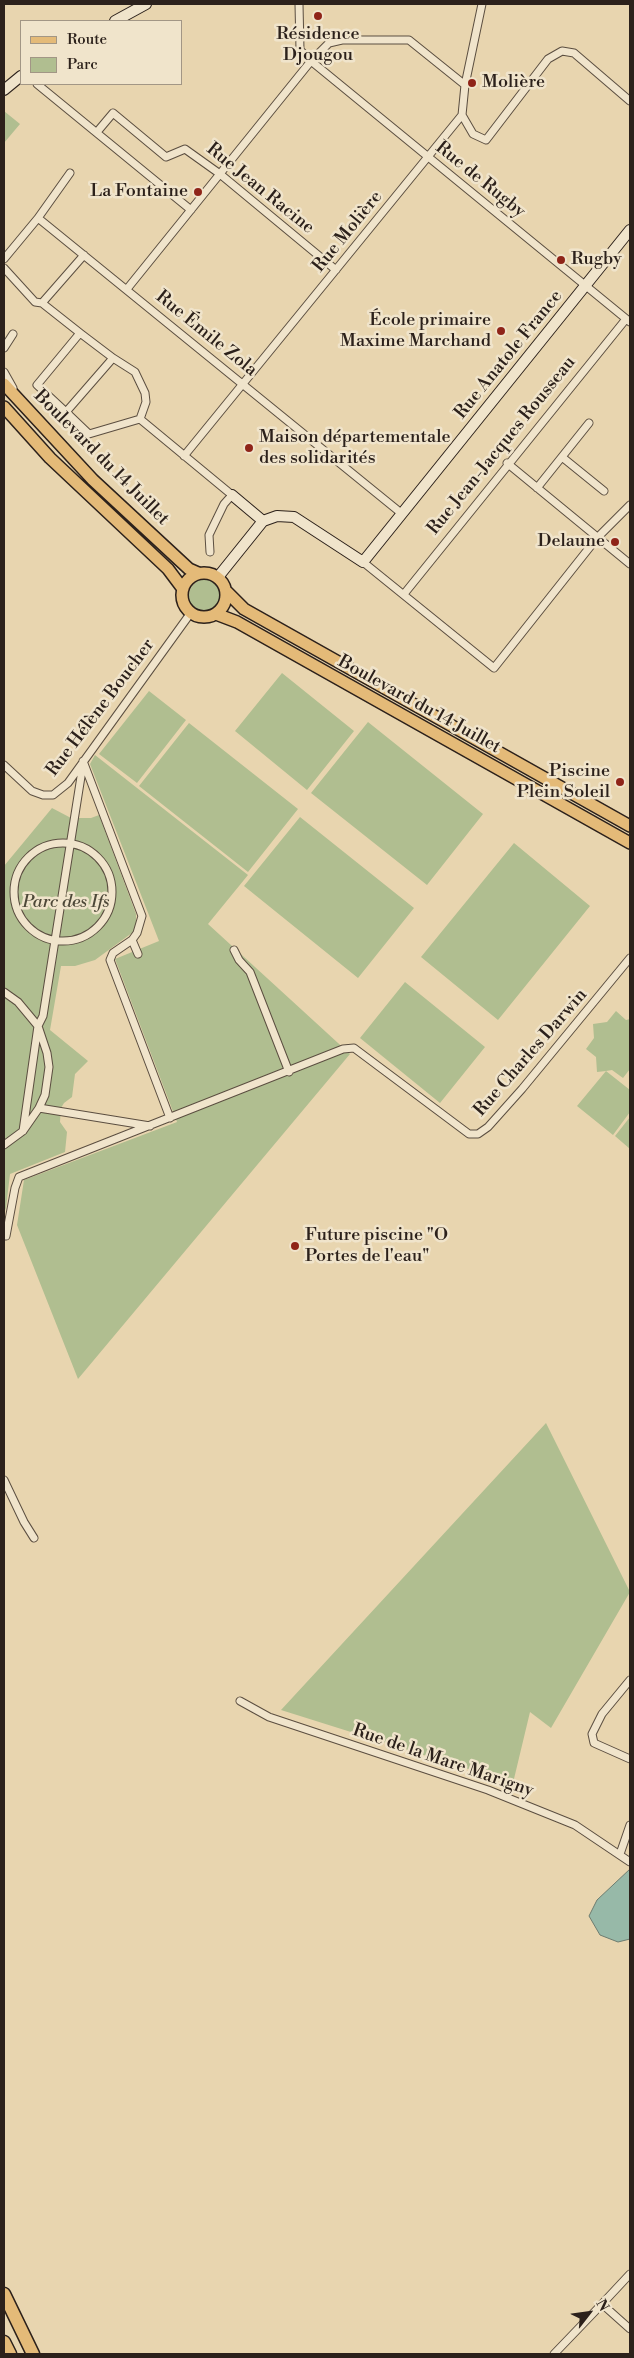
<!DOCTYPE html>
<meta charset="utf-8">
<style>
body{margin:0}
#map{position:relative;width:634px;height:2358px;overflow:hidden;background:#e8d5af;font-family:"Libre Bodoni",serif}
canvas{display:block}
.frame{position:absolute;inset:0;border:5px solid #2c211b;pointer-events:none}
.legend{position:absolute;left:20px;top:20px;width:162px;height:65px;box-sizing:border-box;background:#f0e4cb;border:1px solid #a29685;margin:0;padding:6px 9px;list-style:none;font-size:15px;color:#2c211b}
.legend li{display:flex;align-items:center;gap:10px;height:25px}
.legend b{width:25px;border:1px solid #a29685}
.north{position:absolute;left:564px;top:2288px;width:50px;height:50px;-webkit-text-stroke:4px #f0e4cb;paint-order:stroke;rotate:60deg;font-size:14px;font-weight:700;line-height:20px;text-align:center;color:#2c211b}
.north::after{content:'';display:block;margin:auto;width:18px;height:22px;background:#2c211b;clip-path:polygon(50% 0,100% 100%,50% 72%,0 100%)}
</style>
<div id="map">
<canvas width="634" height="2358"></canvas>
<div class="frame"></div>
<ul class="legend">
<li><b style="height:6px;background:#e4ba78"></b>Route</li>
<li><b style="height:14px;background:#b0be90"></b>Parc</li>
</ul>
<div class="north">N</div>
</div>
<script>
const ctx = document.querySelector('canvas').getContext('2d');
ctx.lineJoin = 'round';
function fillPath(path, color) { ctx.fillStyle = color; ctx.fill(path, 'evenodd'); }
const toPath = rows => new Path2D(rows.map(r => 'M' + r).join(''));
function stroke(path, color, width, dash) { ctx.strokeStyle = color; ctx.lineWidth = width; ctx.lineCap = dash ? 'butt' : 'round'; ctx.setLineDash(dash || []); ctx.stroke(path); }
function label(font, color, halo, rows, align = 'center') {
  ctx.font = font + ' "Libre Bodoni",serif'; ctx.lineWidth = 5; ctx.setLineDash([]); ctx.textBaseline = 'middle'; ctx.strokeStyle = halo; ctx.fillStyle = color; for (const [text, x, y, turn = 0] of rows) {
    ctx.save(); ctx.translate(x, y); ctx.rotate((+turn || 0) * Math.PI / 180); ctx.textAlign = isNaN(turn) ? turn : align; if (halo) ctx.strokeText(text, 0, 0); ctx.fillText(text, 0, 0); ctx.restore();
  }
}
fillPath(toPath([
 [4,111,20,124,4,143],
 '189 596a17 17 0 1 1 34 0a17 17 0 1 1-34 0Z',
 [282,673,354,731,307,790,235,731],
 [149,691,186,720,137,783,99,754],
 [368,722,483,814,427,885,311,793],
 [189,723,298,809,248,872,139,786],
 [95,755,248,875,208,924,350,1054,78,1379,17,1225,24,1180,177,1122,115,959,159,941,90,764],
 [52,808,71,818,91,818,99,815,136,914,136,930,95,960,75,966,61,966,50,1030,88,1061,75,1074,72,1097,64,1103,61,1108,60,1122,67,1132,65,1152,10,1174,6,1208,4,1213,4,866],
 [300,817,414,908,358,978,244,886],
 [514,843,590,906,498,1020,421,957],
 [405,982,485,1047,440,1103,360,1038],
 [616,1011,626,1020,630,1019,630,1069,623,1078,612,1070,606,1071,630,1090,630,1112,613,1135,577,1106,606,1071,597,1072,596,1057,586,1049,594,1038,593,1024,607,1022],
 [630,1117,630,1149,615,1136],
 [546,1423,630,1592,551,1728,530,1712,513,1783,281,1710]
]), '#b0be90');
const water = toPath([
 [630,1869,630,1939,618,1942,600,1935,589,1916,597,1900,630,1869]
]);
fillPath(water, '#97b9a8');
stroke(water, '#6c7c70', 1);
const street = toPath([
 [299,4,300,50,311,61,630,322],
 [37,84,191,210],
 [462,115,473,134,486,140,548,59,562,51,574,53,630,101],
 [97,132,113,113,166,157,185,149,220,174,336,270],
 [38,218,401,513],
 [4,259,38,218,70,173],
 [4,268,35,302,42,303],
 [127,289,311,61,329,43,342,40,409,40,465,85],
 [80,333,42,303,84,255],
 [4,348,13,334],
 [4,372,13,388],
 [66,412,37,385,80,333,113,358],
 [140,419,146,402,145,393,135,372,113,358,66,412,89,434,140,419,232,495,224,504,209,535,210,552],
 [184,456,462,115,465,85,482,4],
 [562,457,604,491],
 [507,463,630,564],
 [537,488,589,423],
 [363,562,494,668,597,538,630,505],
 [404,594,626,319],
 [83,761,142,916,137,933,132,940,113,953,110,960,170,1118],
 [4,765,32,791,43,795,53,795,68,783,190,614],
 '14 892a49 49 0 1 1 98 0a49 49 0 1 1-98 0Z',
 [132,940,138,954],
 [234,950,239,960,250,972,289,1072],
 [4,992,18,1002,38,1026,47,1053,49,1067,45,1095,39,1108,23,1131,4,1145],
 [39,1108,150,1126],
 [23,1131,38,1026,43,1016,83,764],
 [6,1236,15,1188,19,1177,343,1049,354,1048,469,1134,478,1134,488,1127,522,1089,630,958],
 [4,1480,24,1522,34,1538],
 [630,1680,602,1714,592,1734,594,1743,630,1759],
 [240,1701,269,1717,488,1790,575,1825,630,1862],
 [620,1854,630,1825],
 [630,2274,602,2304,630,2329],
 [554,2354,602,2304]
]);
const secondary = toPath([
 [115,21,146,4],
 [4,90,21,76],
 [232,495,263,521,277,516,294,517,363,562,630,230],
 [218,577,263,521]
]);
const primary = toPath([
 [4,384,93,480,189,569,198,573],
 [4,407,50,458,168,569,183,589],
 '182 595a22 22 0 1 1 44 0a22 22 0 1 1-44 0Z',
 [227,592,244,609,630,826],
 [216,614,237,622,630,843]
]);
const highway = toPath([
 [4,2294,33,2354],
 [4,2342,10,2354]
]);
stroke(street, '#5b4e40', 9);
stroke(secondary, '#2c211b', 12);
stroke(primary, '#2c211b', 14);
stroke(highway, '#2c211b', 15);
stroke(street, '#f0e4cb', 7);
stroke(secondary, '#f0e4cb', 10);
stroke(primary, '#e4ba78', 11);
stroke(highway, '#e4ba78', 12);
for (const [x, y, r, color] of [
 [318,16,5,"#8f2418"],
 [472,83,5,"#8f2418"],
 [198,192,5,"#8f2418"],
 [561,260,5,"#8f2418"],
 [501,331,5,"#8f2418"],
 [249,448,5,"#8f2418"],
 [615,542,5,"#8f2418"],
 [620,782,5,"#8f2418"],
 [295,1246,5,"#8f2418"]
]) { const dot = new Path2D(); dot.arc(x, y, r, 0, 2 * Math.PI); ctx.fillStyle = color; ctx.fill(dot); stroke(dot, '#f0e4cb', 2); }
label('18px', '#2c211b', '#f0e4cb', [
 ["Résidence",318,35,"center"],
 ["Djougou",318,56,"center"],
 ["Molière",482,83],
 ["La Fontaine",188,192,"right"],
 ["Rugby",571,260],
 ["École primaire",491,321,"right"],
 ["Maxime Marchand",491,342,"right"],
 ["Maison départementale",259,438],
 ["des solidarités",259,459],
 ["Delaune",605,542,"right"],
 ["Piscine",610,772,"right"],
 ["Plein Soleil",610,793,"right"],
 ["Future piscine \"O",305,1236],
 ["Portes de l'eau\"",305,1257]
], 'left');
label('18px', '#2c211b', '#f0e4cb', [
 ["Rue de Rugby",480,180,39],
 ["Rue Jean Racine",260,189,39],
 ["Rue Molière",348,232,-51],
 ["Rue Émile Zola",206,334,39],
 ["Rue Anatole France",509,355,-51],
 ["Rue Jean-Jacques Rousseau",502,446,-51],
 ["Boulevard du 14 Juillet",101,458,45],
 ["Boulevard du 14 Juillet",419,705,29],
 ["Rue Hélène Boucher",101,708,-53],
 ["Rue Charles Darwin",531,1053,-49],
 ["Rue de la Mare Marigny",443,1761,19]
]);
label('italic 18px', '#4d4838', '#f0e4cb', [
 ["Parc des Ifs",66,903]
]);
</script>
